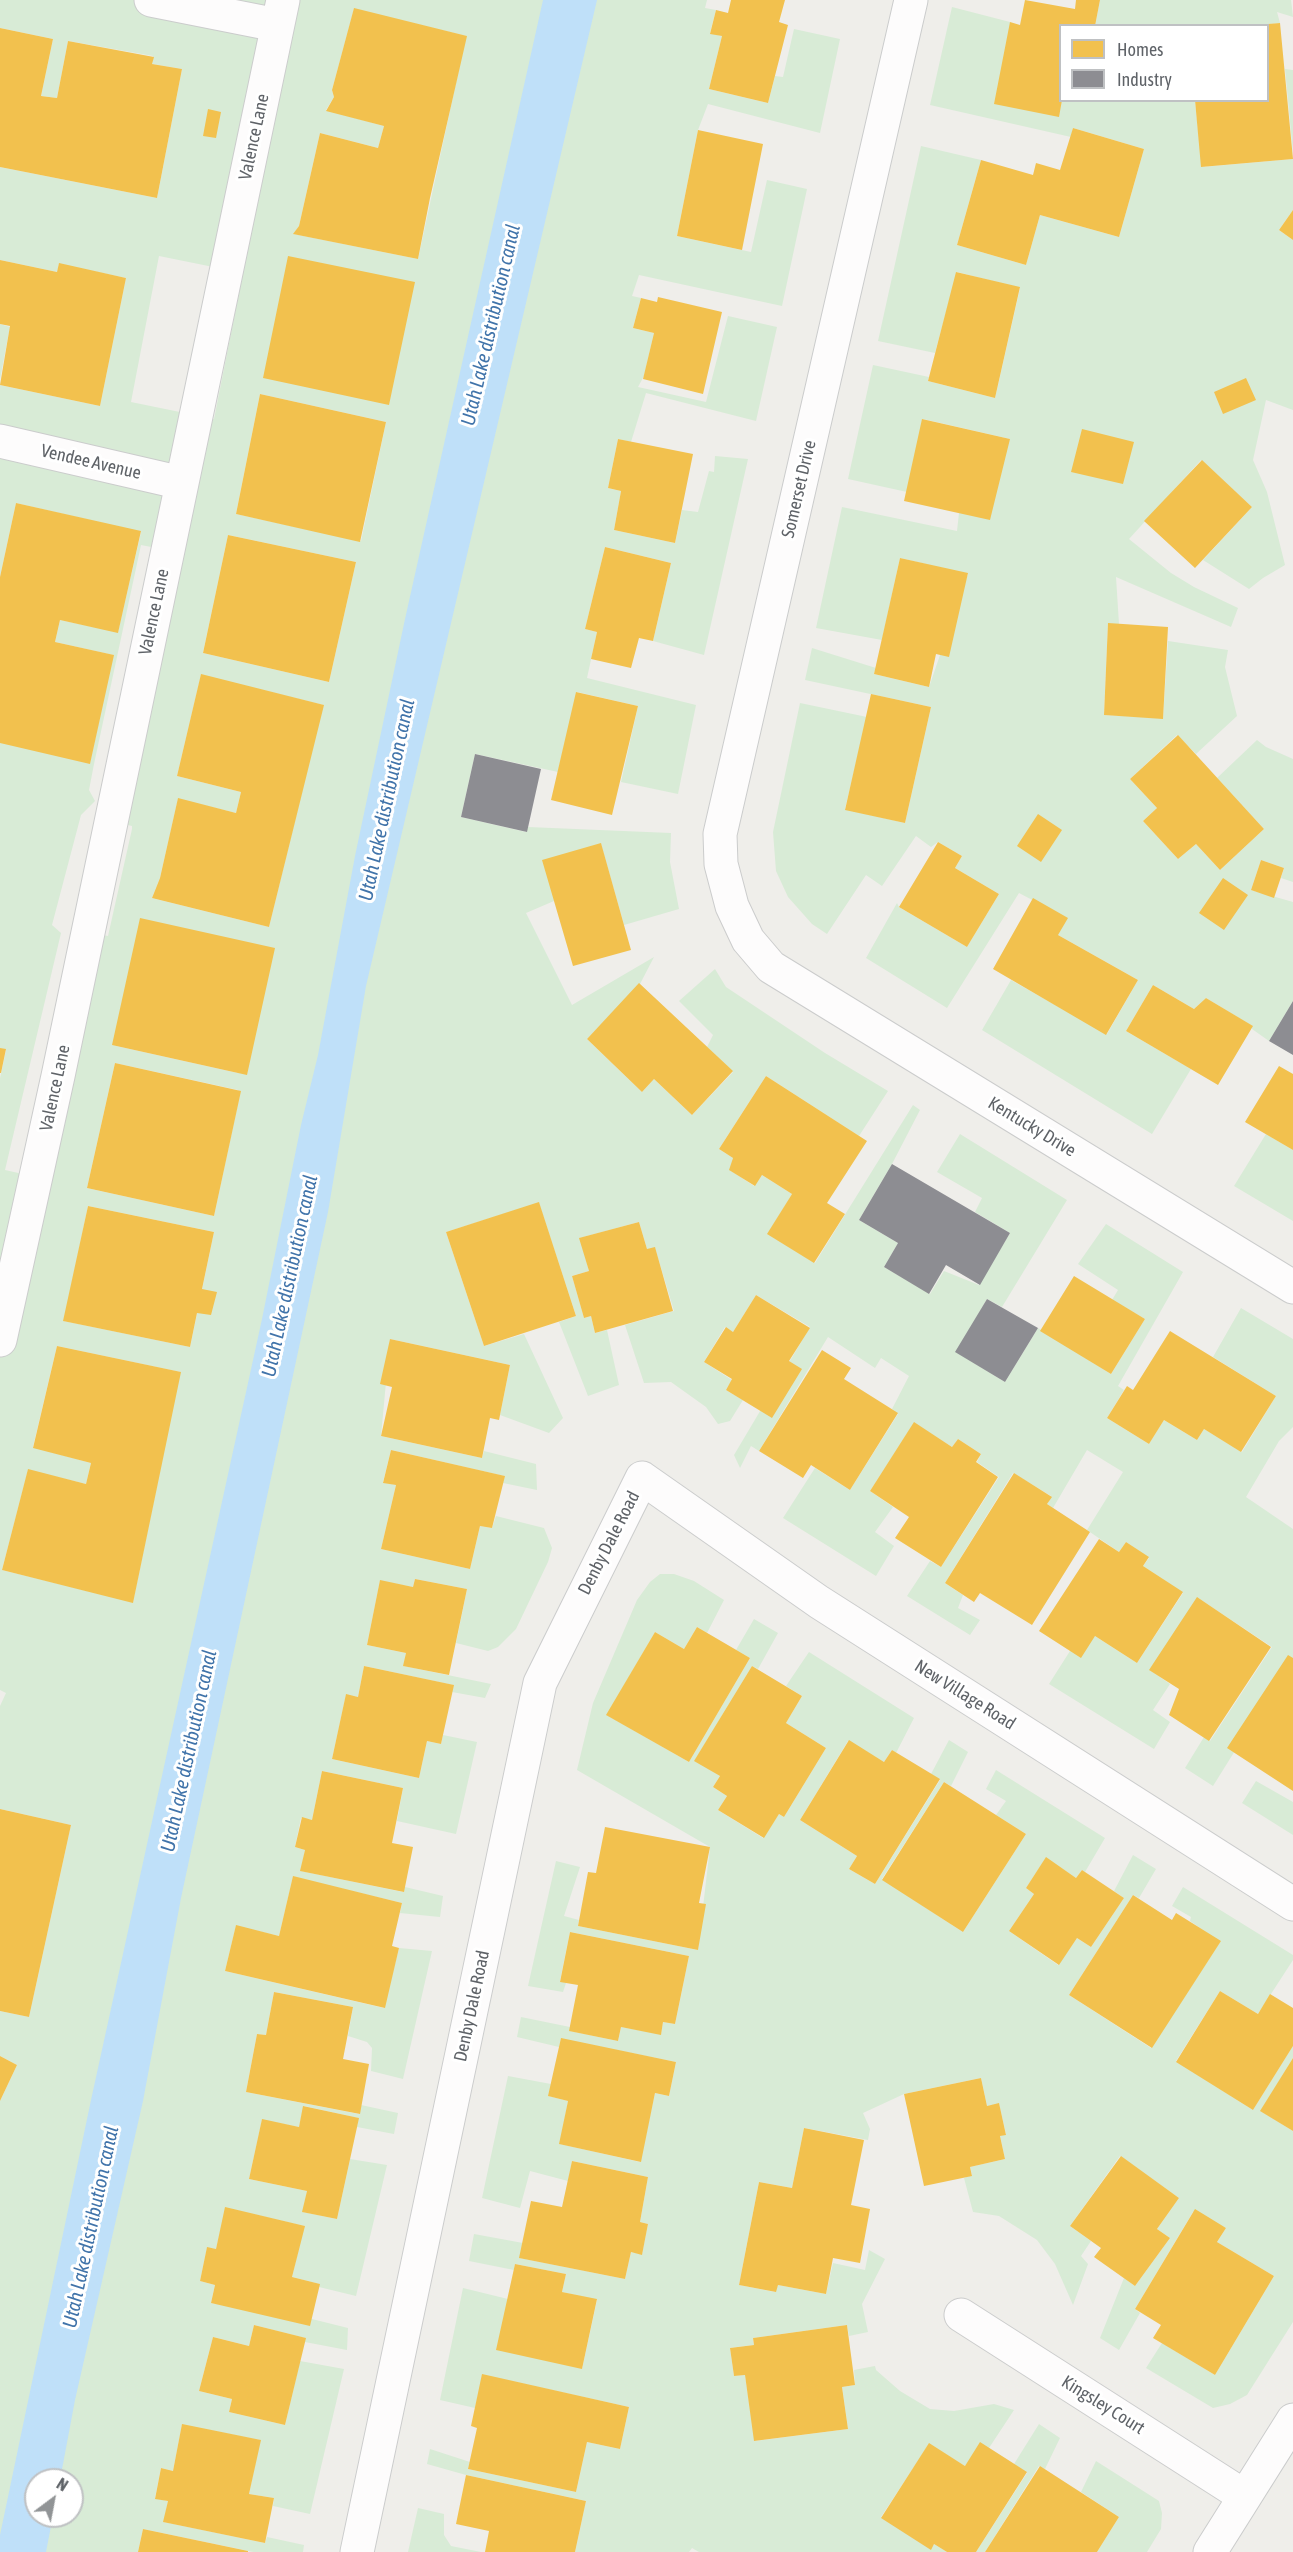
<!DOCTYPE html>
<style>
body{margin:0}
#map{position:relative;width:1293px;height:2552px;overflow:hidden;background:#efeeea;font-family:"Asap Condensed",sans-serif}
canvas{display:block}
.legend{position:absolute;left:1059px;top:24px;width:210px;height:78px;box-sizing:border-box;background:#fff;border:2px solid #bfc1c3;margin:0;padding:8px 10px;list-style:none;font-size:18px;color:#5f6368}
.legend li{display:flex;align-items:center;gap:12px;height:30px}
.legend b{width:30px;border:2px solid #bfc1c3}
.north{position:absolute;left:24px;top:2468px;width:60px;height:60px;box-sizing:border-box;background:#fff;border:2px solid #bfc1c3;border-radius:50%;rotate:32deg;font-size:16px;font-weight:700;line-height:24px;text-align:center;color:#5f6368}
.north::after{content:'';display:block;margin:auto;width:21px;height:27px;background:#919496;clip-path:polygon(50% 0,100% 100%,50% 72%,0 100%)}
</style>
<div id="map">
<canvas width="1293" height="2552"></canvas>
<ul class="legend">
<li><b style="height:16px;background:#f2c14e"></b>Homes</li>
<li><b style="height:16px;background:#8d8d92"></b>Industry</li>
</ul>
<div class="north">N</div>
</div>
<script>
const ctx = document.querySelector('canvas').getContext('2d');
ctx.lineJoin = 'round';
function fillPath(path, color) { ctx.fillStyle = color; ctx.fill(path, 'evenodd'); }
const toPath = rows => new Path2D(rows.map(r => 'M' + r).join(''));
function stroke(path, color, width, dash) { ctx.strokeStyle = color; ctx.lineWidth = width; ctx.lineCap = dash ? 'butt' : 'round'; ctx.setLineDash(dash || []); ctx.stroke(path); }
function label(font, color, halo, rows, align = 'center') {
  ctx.font = font + ' "Asap Condensed",sans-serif'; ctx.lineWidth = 6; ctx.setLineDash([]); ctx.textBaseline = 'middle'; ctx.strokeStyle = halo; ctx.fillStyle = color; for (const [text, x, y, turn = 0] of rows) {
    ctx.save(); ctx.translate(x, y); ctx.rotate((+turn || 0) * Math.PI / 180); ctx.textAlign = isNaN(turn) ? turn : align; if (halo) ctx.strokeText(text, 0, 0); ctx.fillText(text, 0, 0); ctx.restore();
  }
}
fillPath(toPath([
 [0,0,707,0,705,8,716,10,710,33,722,36,709,89,768,103,775,76,783,77,794,29,840,39,820,133,708,104,698,130,677,236,751,252,767,180,807,189,782,306,639,275,632,296,641,298,633,328,654,333,644,376,638,387,706,402,728,316,777,327,756,421,646,393,631,442,618,439,608,488,621,491,614,530,675,543,682,510,698,512,709,471,714,472,715,456,748,459,704,655,653,641,671,563,605,547,585,629,597,632,587,678,696,705,678,794,621,782,638,706,577,692,558,772,475,754,461,817,526,832,528,827,671,833,670,862,679,909,624,925,601,844,554,901,526,913,572,1005,654,957,640,984,587,1039,642,1092,654,1079,692,1115,733,1072,707,1047,713,1035,679,1001,715,969,726,987,825,1053,888,1091,859,1136,766,1076,719,1149,733,1158,730,1170,754,1186,762,1175,792,1194,768,1234,815,1263,913,1105,920,1110,892,1164,859,1220,898,1243,884,1267,930,1294,944,1271,979,1285,1010,1233,975,1212,982,1198,937,1172,960,1134,1067,1200,1002,1307,987,1299,956,1352,1005,1382,1038,1328,1111,1374,1145,1319,1112,1300,1118,1290,1078,1264,1106,1224,1183,1272,1118,1386,1124,1390,1107,1418,1149,1444,1164,1420,1197,1440,1204,1429,1242,1452,1276,1396,1213,1357,1241,1308,1293,1339,1293,1427,1279,1441,1246,1497,1293,1529,1293,1658,1213,1786,1185,1768,1204,1737,1210,1741,1272,1647,1198,1598,1150,1670,1170,1684,1153,1710,1170,1722,1154,1749,1049,1684,1070,1651,1095,1636,1137,1663,1183,1593,1143,1566,1149,1558,1126,1542,1119,1552,1087,1530,1123,1472,1087,1450,1053,1508,1047,1504,1051,1496,1013,1473,945,1583,963,1595,958,1608,980,1620,970,1635,907,1596,930,1561,941,1567,999,1477,977,1462,981,1454,958,1439,952,1447,914,1423,870,1491,893,1507,875,1532,894,1546,876,1576,783,1518,815,1468,850,1490,898,1414,892,1409,909,1376,881,1358,875,1368,828,1337,759,1451,751,1446,740,1468,734,1455,810,1327,756,1295,733,1332,725,1327,704,1362,732,1380,726,1390,743,1400,730,1421,718,1424,706,1407,671,1382,644,1383,625,1325,674,1311,655,1248,647,1249,639,1222,580,1238,589,1271,572,1276,584,1318,591,1316,595,1333,607,1330,619,1385,588,1396,559,1322,576,1316,539,1203,446,1232,484,1346,524,1334,563,1418,549,1433,500,1415,510,1365,390,1339,381,1436,482,1458,484,1451,536,1464,537,1490,503,1483,504,1476,391,1450,383,1482,396,1485,381,1549,470,1569,480,1526,492,1528,496,1516,544,1528,552,1548,548,1562,516,1629,498,1647,488,1651,456,1643,467,1589,415,1579,413,1587,380,1581,367,1645,406,1653,404,1666,491,1684,485,1698,452,1692,453,1685,364,1666,358,1697,346,1695,332,1759,419,1778,427,1741,441,1744,443,1735,477,1742,456,1834,397,1821,403,1788,322,1771,312,1820,301,1818,295,1847,305,1850,301,1871,403,1892,405,1887,443,1896,440,1917,400,1913,402,1903,293,1877,279,1936,236,1926,225,1971,384,2008,399,1948,432,1951,403,2079,371,2071,372,2048,367,2042,348,2036,353,2007,274,1992,266,2035,257,2034,246,2092,359,2114,361,2105,398,2113,394,2134,357,2127,358,2118,304,2106,299,2127,262,2120,249,2179,307,2191,303,2212,337,2219,350,2159,387,2165,356,2296,319,2287,319,2284,292,2277,304,2226,226,2208,216,2249,207,2248,200,2281,215,2285,211,2303,312,2319,348,2328,347,2350,305,2342,305,2338,254,2325,249,2346,213,2337,199,2391,232,2399,229,2412,285,2425,300,2361,344,2369,310,2514,273,2506,274,2498,249,2494,260,2440,182,2425,173,2471,161,2468,155,2498,168,2501,164,2522,265,2543,267,2537,304,2545,303,2552,253,2552,143,2529,138,2552,0,2552,0,2101,17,2065,0,2056,0,2011,29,2017,71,1825,0,1809,0,1706,6,1693,0,1690,0,1078,6,1050,0,1049,0,742,90,763,113,655,55,642,60,620,118,632,141,532,16,503,0,577,0,385,100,406,126,278,59,264,57,272,0,260,0,167,157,198,182,69,152,64,153,56,68,41,57,98,41,96,53,39,0,28],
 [354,9,466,36,418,259,294,234,299,226,320,133,378,148,384,126,326,110,334,97,332,90],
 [159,256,243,273,214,419,131,402],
 [260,394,386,422,361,541,236,514],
 [228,535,356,562,329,682,203,653],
 [141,545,167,550,111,821,132,826,132,829,108,936,87,932,36,1177,5,1170,61,933,52,925,81,815,95,801,89,790,94,764],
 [201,675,323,705,269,927,152,898,160,878,178,799,236,813,241,792,177,776],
 [112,1045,241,1066,238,1073],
 [115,1063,238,1090,240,1094,214,1216,87,1188],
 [88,1206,214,1232,190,1347,64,1321],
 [57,1346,180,1372,133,1602,2,1570,28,1470,86,1484,91,1463,33,1447],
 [36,2480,72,2480,72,2516,36,2516],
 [1100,0,1291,0,1293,17,1277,12,1280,23,1251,26,1095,26],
 [952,7,1010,22,1062,101,1195,101,1202,167,1293,159,1293,210,1279,230,1293,240,1293,410,1266,400,1253,460,1267,492,1285,565,1263,578,1249,589,1203,560,1252,507,1201,460,1129,539,1171,573,1194,587,1238,608,1231,627,1116,577,1119,624,1108,624,1104,715,1163,718,1168,641,1228,650,1225,667,1237,716,1196,754,1177,735,1130,779,1157,808,1143,821,1178,859,1196,844,1220,870,1264,829,1217,778,1257,740,1266,747,1293,759,1293,882,1281,878,1284,868,1261,860,1251,890,1293,902,1293,1001,1269,1041,1252,1029,1252,1026,1206,998,1194,1009,1153,985,1126,1031,1191,1069,1152,1134,982,1030,1011,980,1107,1034,1138,980,1058,935,1040,904,1019,893,947,1008,866,958,897,903,899,907,967,947,999,894,955,868,962,856,938,842,931,847,916,836,882,886,866,875,827,934,812,924,788,897,776,871,773,832,800,703,867,717,845,809,905,823,931,707,805,680,812,648,876,668,874,674,929,687,968,574,900,558,882,640,816,628,842,507,957,531,959,513,1010,439,923,419,907,492,848,479,873,365,929,377,928,381,995,398,1020,288,957,272,935,353,878,341,921,146,981,160,957,245,1026,265,1040,215,1119,237,1144,149,1073,128,1071,137,930,105],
 [1285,69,1293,70,1293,153],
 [0,324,10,327,0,380],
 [1266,1134,1293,1150,1293,1221,1234,1186],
 [660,1574,674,1574,694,1581,724,1600,707,1633,697,1627,684,1649,655,1632,607,1715,689,1762,750,1658,736,1650,754,1619,778,1633,758,1669,752,1666,695,1760,720,1776,713,1787,727,1796,718,1810,763,1838,779,1814,784,1817,826,1748,786,1723,802,1696,786,1686,809,1652,914,1718,896,1753,892,1750,884,1762,848,1741,800,1820,857,1856,849,1869,875,1884,940,1780,931,1774,949,1740,968,1752,951,1786,944,1782,882,1879,963,1932,1026,1834,996,1815,1006,1801,986,1789,996,1770,1105,1838,1085,1872,1082,1870,1076,1878,1046,1858,1026,1888,1034,1894,1009,1931,1058,1965,1077,1938,1091,1947,1124,1898,1114,1891,1133,1855,1156,1869,1139,1898,1133,1895,1069,1995,1151,2048,1220,1942,1190,1921,1191,1917,1172,1906,1183,1887,1293,1955,1293,1960,1258,2014,1220,1991,1176,2061,1253,2110,1293,2046,1293,2058,1261,2111,1293,2131,1293,2322,1247,2395,1230,2404,1213,2408,1146,2368,1162,2343,1215,2375,1274,2276,1217,2242,1226,2228,1193,2212,1135,2309,1140,2313,1119,2350,1100,2338,1124,2278,1135,2286,1170,2238,1157,2229,1179,2198,1120,2156,1070,2226,1091,2241,1081,2256,1088,2264,1073,2305,1055,2264,1037,2240,999,2216,973,2212,964,2178,972,2175,970,2167,1005,2159,1000,2136,1006,2134,999,2104,987,2106,981,2078,904,2094,863,2113,870,2129,868,2140,804,2128,792,2188,759,2182,739,2285,775,2292,778,2285,826,2294,833,2263,865,2270,869,2250,885,2259,862,2304,868,2332,849,2336,847,2325,753,2338,754,2345,730,2348,734,2376,745,2375,755,2441,848,2429,842,2387,855,2385,854,2370,875,2366,876,2370,900,2391,930,2409,954,2411,994,2404,1014,2410,989,2448,965,2466,929,2444,881,2517,931,2549,934,2544,947,2552,699,2552,692,2548,689,2552,575,2552,586,2501,466,2475,427,2464,430,2449,470,2462,468,2469,576,2492,587,2442,620,2449,629,2407,483,2375,475,2408,440,2400,463,2288,508,2299,582,2369,597,2300,562,2292,566,2274,515,2264,514,2270,469,2261,474,2234,523,2243,520,2258,625,2279,631,2252,642,2254,648,2224,640,2222,648,2177,572,2161,568,2181,530,2171,520,2208,482,2198,508,2076,551,2084,549,2096,568,2101,560,2144,640,2162,655,2093,669,2096,676,2062,561,2039,559,2047,517,2037,521,2017,570,2027,570,2031,618,2041,621,2027,661,2034,663,2022,675,2024,689,1956,570,1932,560,1981,566,1983,563,1992,528,1986,556,1861,580,1867,564,1916,579,1920,578,1926,698,1950,710,1847,577,1770,593,1703,637,1600,650,1582],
 [1256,1781,1293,1802,1293,1835,1242,1803],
 [1039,2424,1060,2438,1045,2469,1039,2466,985,2552,976,2552,1027,2473,1014,2464],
 [1096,2461,1159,2501,1162,2513,1161,2529,1147,2552,1097,2552,1119,2517,1081,2492],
 [418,2508,444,2514,444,2535,451,2546,481,2552,408,2552]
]), '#d8ebd6');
fillPath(toPath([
 [543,0,597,0,366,986,328,1212,181,1898,143,2101,75,2400,60,2480,36,2480,36,2516,53,2516,46,2552,0,2552,0,2535,91,2100,262,1319,301,1125,318,1055,355,856,405,619]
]), '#bfe0f9');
fillPath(toPath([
 [731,0,785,0,779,22,788,25,768,103,709,89,722,36,710,34,716,10,728,13],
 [1025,0,1075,9,1076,0,1100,0,1095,26,1060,26,1062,100,1059,117,994,104,1010,22,1020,25],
 [354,8,467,36,430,198,418,259,293,234,299,226,320,133,378,148,384,126,326,111,334,97,332,90],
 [1280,23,1293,159,1201,167,1195,100,1268,100,1268,24],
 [0,28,53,39,41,96,57,98,68,41,154,57,152,64,182,69,157,198,0,167],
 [208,109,221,112,216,138,203,136],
 [1073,128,1144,149,1119,237,1040,215,1026,265,957,245,981,160,1033,175,1036,163,1060,170],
 [698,130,763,144,742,250,677,236],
 [1293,210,1293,240,1279,230],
 [288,256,415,282,389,405,263,378],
 [0,260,57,272,59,263,126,278,100,406,0,385,10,326,0,324],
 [956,272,1020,287,995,398,928,381],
 [658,297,722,312,703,394,643,379,654,333,633,328,641,298,657,302],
 [1246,378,1256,400,1223,414,1214,392],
 [260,394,386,422,360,542,236,514],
 [922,419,1010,439,990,520,904,501],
 [1082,429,1134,442,1123,484,1071,472],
 [618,439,693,454,675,543,614,530,621,491,608,488],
 [1202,460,1252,507,1195,568,1144,521],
 [16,503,141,531,118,633,60,620,55,642,114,655,90,764,0,743,0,577],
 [228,535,356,562,329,682,203,653],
 [605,547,671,563,653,641,639,638,631,668,591,659,597,632,585,629],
 [900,558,968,573,949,657,936,654,929,687,874,674],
 [1108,623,1168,627,1163,719,1104,715],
 [201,674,324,705,269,927,152,898,160,878,178,798,236,813,241,792,177,776],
 [576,692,638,706,612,815,551,800],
 [871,694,931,707,905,823,845,810],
 [1178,735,1264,829,1220,870,1196,844,1178,859,1143,821,1157,808,1130,779],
 [1038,814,1062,830,1041,862,1017,846],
 [938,842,962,856,955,868,999,894,967,947,899,907],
 [601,843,631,950,573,966,542,860],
 [1261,860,1284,868,1274,898,1251,890],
 [1223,878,1248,895,1224,930,1199,913],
 [1033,898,1068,918,1058,935,1138,980,1106,1035,993,969],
 [140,918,275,948,247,1075,112,1045],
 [639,983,733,1071,692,1115,654,1079,642,1092,587,1039],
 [1153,985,1194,1009,1206,998,1253,1026,1218,1085,1126,1031],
 [0,1048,6,1049,1,1073,0,1073],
 [115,1063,241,1091,214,1216,87,1188],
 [1279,1066,1293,1074,1293,1150,1245,1122],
 [766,1076,867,1141,827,1203,845,1214,814,1263,767,1234,792,1194,762,1175,755,1186,729,1170,733,1158,719,1149],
 [539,1202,576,1316,484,1346,446,1232],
 [88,1206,214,1232,202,1289,217,1292,211,1315,197,1313,190,1347,63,1321],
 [639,1222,647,1249,655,1247,673,1311,595,1333,591,1316,584,1318,572,1276,589,1271,579,1238],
 [1074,1276,1145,1319,1111,1374,1040,1331],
 [756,1295,810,1328,789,1361,802,1369,772,1418,726,1390,732,1379,704,1362,726,1327,733,1332],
 [1170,1331,1276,1396,1241,1452,1204,1429,1197,1440,1164,1420,1149,1444,1107,1418,1127,1386,1133,1390],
 [390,1339,510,1365,499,1420,490,1418,482,1458,381,1436,392,1387,380,1384],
 [57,1346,181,1372,133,1603,2,1570,28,1469,86,1484,91,1463,33,1448],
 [822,1350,851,1368,844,1379,898,1413,850,1490,811,1465,803,1478,759,1451],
 [914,1422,952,1447,958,1439,981,1454,976,1462,998,1477,941,1567,895,1538,909,1517,870,1491],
 [391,1450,505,1476,492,1528,480,1526,470,1569,381,1549,396,1485,383,1483],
 [1014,1473,1052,1497,1047,1504,1090,1532,1032,1625,980,1593,974,1602,945,1583],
 [1099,1539,1119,1552,1126,1542,1149,1557,1143,1566,1183,1592,1137,1663,1095,1636,1081,1658,1039,1631],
 [415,1579,467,1589,449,1675,403,1666,406,1653,367,1645,380,1580,413,1587],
 [1197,1597,1271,1647,1209,1741,1169,1715,1179,1689,1149,1670],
 [697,1627,750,1658,689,1762,606,1715,655,1632,684,1649],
 [1288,1655,1293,1658,1293,1791,1227,1748],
 [364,1666,454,1685,441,1744,427,1741,419,1778,332,1759,346,1694,358,1697],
 [752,1666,802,1696,786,1723,826,1748,784,1817,779,1814,764,1838,718,1810,727,1796,713,1787,720,1776,694,1761],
 [849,1740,884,1762,892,1750,940,1779,875,1884,849,1869,857,1856,800,1820],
 [322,1771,403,1788,392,1843,413,1847,404,1892,300,1871,305,1850,295,1847,302,1817,312,1820],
 [944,1782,1026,1834,963,1932,882,1880],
 [0,1809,71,1825,29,2017,0,2011],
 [605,1827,710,1847,699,1903,706,1904,698,1950,578,1926,588,1872,596,1873],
 [1046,1857,1076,1878,1082,1870,1124,1898,1091,1947,1077,1938,1059,1965,1009,1931,1034,1894,1026,1888],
 [293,1876,402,1903,392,1946,399,1948,385,2008,225,1971,236,1925,279,1936],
 [1133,1895,1172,1920,1176,1913,1221,1941,1152,2048,1069,1995],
 [570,1932,689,1956,675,2024,663,2022,661,2035,621,2027,618,2041,569,2031,578,1985,560,1982],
 [1220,1991,1258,2014,1270,1994,1293,2008,1293,2046,1253,2110,1176,2062],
 [274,1992,353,2007,343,2059,369,2064,360,2114,246,2092,257,2034,266,2035],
 [561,2038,676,2062,669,2096,655,2093,641,2162,559,2144,568,2101,548,2096],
 [0,2056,17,2065,0,2101],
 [1293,2058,1293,2131,1260,2111],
 [981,2078,987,2106,999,2103,1006,2135,1000,2136,1005,2159,970,2167,972,2176,924,2186,904,2094],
 [303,2106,359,2118,337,2219,302,2212,307,2191,249,2179,262,2119,299,2127],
 [804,2128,864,2140,851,2205,870,2209,860,2263,833,2258,826,2294,778,2285,776,2292,739,2285,759,2182,792,2188],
 [1121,2156,1179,2198,1157,2229,1170,2238,1135,2286,1094,2257,1101,2248,1070,2226],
 [572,2161,648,2177,640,2222,648,2224,642,2255,631,2252,625,2279,519,2258,531,2201,562,2207],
 [225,2207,305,2226,292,2277,320,2284,310,2326,211,2303,215,2285,200,2281,207,2247,216,2249],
 [1195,2209,1226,2228,1217,2242,1274,2276,1215,2375,1153,2338,1161,2325,1135,2309],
 [515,2264,566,2274,562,2292,597,2299,582,2369,496,2350],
 [254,2325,306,2338,285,2425,229,2412,232,2399,199,2391,213,2337,249,2346],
 [847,2325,855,2385,842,2387,848,2429,754,2441,745,2375,734,2376,730,2348,754,2345,753,2338],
 [482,2374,629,2407,620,2449,587,2442,576,2492,468,2469,477,2428,471,2426],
 [182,2424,261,2440,249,2494,274,2498,265,2543,163,2522,168,2501,155,2499,161,2468,173,2471],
 [980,2442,1027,2472,976,2552,947,2552,934,2544,931,2550,881,2518,929,2443,965,2466],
 [1040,2466,1119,2517,1097,2552,985,2552],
 [466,2475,586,2501,575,2552,485,2552,489,2531,456,2524],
 [143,2529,248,2551,248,2552,138,2552]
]), '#f2c14e');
fillPath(toPath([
 [475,754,541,769,527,832,461,817],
 [1293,1001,1293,1055,1269,1041],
 [892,1164,1010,1233,980,1285,946,1265,929,1294,884,1267,898,1243,859,1220],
 [987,1299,1038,1328,1005,1382,955,1352]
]), '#8d8d92');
const minor = toPath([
 [151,0,277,25],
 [911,0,720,834,721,864,732,906,748,940,771,967,1293,1287],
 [0,441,182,483],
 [0,1340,58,1076,283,0],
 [961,2315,1244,2496],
 [357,2552,540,1683,642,1478,819,1602,1293,1904],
 [1210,2552,1293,2420]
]);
stroke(minor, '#cbcccc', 35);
stroke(minor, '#fdfcfc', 33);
label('18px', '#5f6368', '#fff', [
 ["Valence Lane",254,137,-78],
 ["Vendee Avenue",91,462,13],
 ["Somerset Drive",799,489,-77],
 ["Valence Lane",154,612,-78],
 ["Valence Lane",55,1088,-78],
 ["Kentucky Drive",1032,1127,31],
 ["Denby Dale Road",609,1543,-63],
 ["New Village Road",965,1695,32],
 ["Denby Dale Road",472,2006,-78],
 ["Kingsley Court",1103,2405,32]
]);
label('italic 20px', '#4174aa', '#fff', [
 ["Utah Lake distribution canal",491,325,-77],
 ["Utah Lake distribution canal",387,800,-78],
 ["Utah Lake distribution canal",290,1276,-78],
 ["Utah Lake distribution canal",189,1751,-78],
 ["Utah Lake distribution canal",91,2227,-78]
]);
</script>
